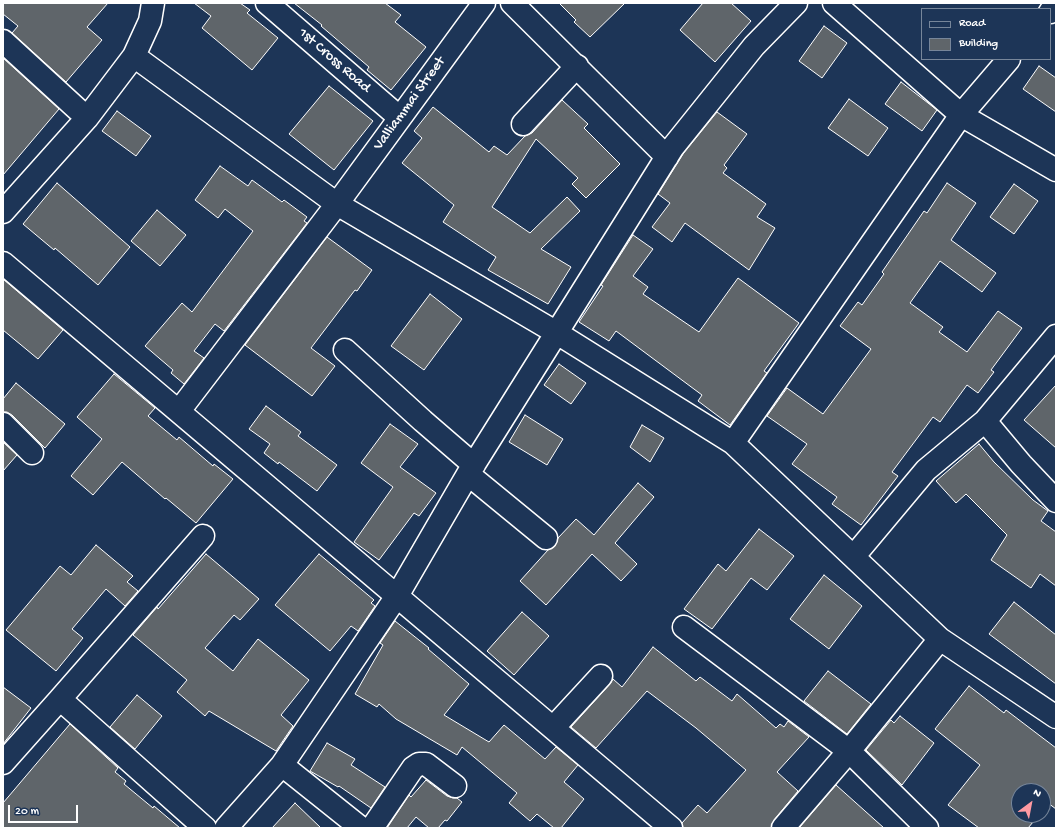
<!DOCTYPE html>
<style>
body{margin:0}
#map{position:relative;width:1059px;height:831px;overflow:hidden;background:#1d3557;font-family:"Gochi Hand",sans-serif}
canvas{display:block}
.frame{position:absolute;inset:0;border:4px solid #fff;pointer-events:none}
.legend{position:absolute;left:921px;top:8px;width:130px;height:52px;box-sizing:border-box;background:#1d3557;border:1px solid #77869a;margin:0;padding:5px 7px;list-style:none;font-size:12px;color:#fff}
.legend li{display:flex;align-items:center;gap:8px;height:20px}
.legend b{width:20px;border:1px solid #77869a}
.north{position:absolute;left:1011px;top:783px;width:40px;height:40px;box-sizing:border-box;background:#1d3557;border:1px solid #77869a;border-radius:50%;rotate:32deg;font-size:11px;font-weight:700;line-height:16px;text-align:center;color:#fff}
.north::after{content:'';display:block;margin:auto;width:14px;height:18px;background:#ff9aa2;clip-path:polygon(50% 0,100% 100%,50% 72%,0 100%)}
.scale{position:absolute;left:8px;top:805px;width:70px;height:18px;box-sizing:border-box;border:2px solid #fff;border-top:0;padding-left:5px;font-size:12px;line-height:14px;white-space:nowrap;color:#fff;-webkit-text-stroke:3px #1d3557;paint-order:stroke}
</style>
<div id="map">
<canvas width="1059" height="831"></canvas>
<div class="frame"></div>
<ul class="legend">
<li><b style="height:5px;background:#1d3557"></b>Road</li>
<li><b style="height:11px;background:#5f656a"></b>Building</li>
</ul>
<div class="north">N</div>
<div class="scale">20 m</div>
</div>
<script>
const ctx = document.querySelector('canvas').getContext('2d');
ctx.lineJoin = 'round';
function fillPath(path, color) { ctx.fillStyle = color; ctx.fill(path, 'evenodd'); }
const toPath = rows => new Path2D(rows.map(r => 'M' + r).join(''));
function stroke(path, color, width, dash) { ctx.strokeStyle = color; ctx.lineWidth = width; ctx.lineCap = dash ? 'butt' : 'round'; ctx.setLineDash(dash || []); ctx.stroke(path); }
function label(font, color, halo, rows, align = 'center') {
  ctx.font = font + ' "Gochi Hand",sans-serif'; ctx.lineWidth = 3.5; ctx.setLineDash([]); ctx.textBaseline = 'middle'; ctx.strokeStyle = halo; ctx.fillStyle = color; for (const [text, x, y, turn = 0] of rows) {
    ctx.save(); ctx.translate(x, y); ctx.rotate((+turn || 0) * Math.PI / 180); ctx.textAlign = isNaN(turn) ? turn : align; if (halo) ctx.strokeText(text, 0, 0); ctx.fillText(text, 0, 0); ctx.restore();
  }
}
const building = toPath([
 [3,3,108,3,87,27,102,40,66,82,12,33,18,26,3,14,3,3],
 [194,3,240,3,250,10,247,13,278,38,252,70,202,28,211,16,194,3],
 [294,3,385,3,401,15,395,22,426,47,391,90,367,70,369,67,321,26,322,25,294,3],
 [559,3,625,3,590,37,574,22,576,20,559,3],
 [703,3,731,3,751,21,715,62,680,30,703,3],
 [824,26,847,43,822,78,799,61,824,26],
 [3,58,59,109,3,175,3,58],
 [1039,66,1056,78,1056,112,1023,89,1039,66],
 [901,82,937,110,922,131,885,104,901,82],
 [329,86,373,121,334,170,289,134,329,86],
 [849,99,888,128,868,156,828,128,849,99],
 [562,100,588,124,584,128,620,164,586,198,572,184,578,178,536,139,492,207,530,233,567,197,580,211,541,249,571,267,548,304,488,270,496,257,443,222,454,205,402,163,422,138,414,131,433,107,489,152,494,146,507,155,525,136,532,133,562,100],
 [117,111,151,136,136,156,102,131,117,111],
 [717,112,747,134,724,165,727,168,723,173,766,204,757,217,775,228,749,270,685,223,672,242,652,227,670,203,658,194,683,154,717,112],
 [220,166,248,186,252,180,282,202,284,200,307,217,304,221,307,223,224,331,215,324,194,351,204,358,184,384,171,373,173,370,145,346,182,303,192,312,253,231,225,209,218,218,195,200,220,166],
 [57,183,130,247,98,285,55,248,54,250,23,224,57,183],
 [947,183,976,203,951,240,996,273,982,292,940,261,910,303,943,327,939,332,967,352,998,311,1022,328,991,370,994,372,978,393,967,385,940,422,933,417,892,472,898,476,861,525,832,504,837,497,792,464,807,444,767,416,787,388,823,414,871,349,840,326,858,302,862,305,884,274,882,272,924,211,927,213,947,183],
 [1014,184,1038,201,1014,234,990,217,1014,184],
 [157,210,186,235,160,266,131,241,157,210],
 [633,235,653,249,633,276,648,287,643,294,699,332,738,278,799,323,764,371,767,373,730,425,698,401,702,395,616,331,609,341,579,322,603,286,601,285,633,235],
 [327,237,372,270,357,291,355,290,311,348,335,366,312,396,245,345,327,237],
 [3,279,63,330,38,359,3,330,3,279],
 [430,294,462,319,424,370,391,346,430,294],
 [559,364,586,383,571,404,544,385,559,364],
 [114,374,155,408,148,416,177,440,179,437,213,466,214,464,233,479,196,523,166,498,165,499,122,462,93,495,71,476,102,439,77,417,114,374],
 [16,383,65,424,45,448,12,415,7,412,3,412,3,399,16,383],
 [1056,385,1056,448,1024,420,1056,385],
 [266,406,301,432,298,436,337,465,317,491,279,462,278,464,264,453,270,444,249,429,266,406],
 [525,415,563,439,547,465,509,442,525,415],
 [390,424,418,444,400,467,436,493,419,516,414,513,379,560,354,542,393,487,361,463,390,424],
 [642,425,664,438,650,462,630,447,642,425],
 [3,442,17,455,3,471,3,442],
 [979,444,994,462,1033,500,1048,511,1041,521,1056,532,1056,586,1040,574,1031,588,991,560,1007,535,966,494,956,503,936,481,979,444],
 [638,483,654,497,615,543,637,564,621,581,592,554,546,605,520,581,548,550,555,546,558,538,576,519,594,535,638,483],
 [759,529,794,556,767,590,751,578,712,629,684,609,718,564,726,571,759,529],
 [96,545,133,576,127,582,138,591,125,606,106,589,72,629,83,638,56,671,6,630,60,566,71,575,96,545],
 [206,554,259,599,240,620,234,615,205,648,233,671,258,639,309,680,281,715,293,726,276,751,209,711,205,716,177,692,187,680,133,635,157,607,158,609,206,554],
 [319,554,374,600,371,603,375,606,358,631,351,626,330,651,275,605,319,554],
 [824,575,862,606,829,649,790,619,824,575],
 [1014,602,1056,635,1056,684,989,634,1014,602],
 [522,612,549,636,514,675,487,651,522,612],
 [395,621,429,648,428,649,469,684,444,715,489,742,504,725,545,759,556,747,578,765,564,782,584,799,561,828,554,828,537,814,530,821,509,803,517,793,462,747,457,755,396,719,379,704,377,707,355,694,383,645,380,643,395,621],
 [653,647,696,681,700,677,732,701,737,694,776,728,780,724,784,727,788,721,809,737,777,772,798,791,774,820,771,828,683,828,682,823,698,805,707,813,746,770,696,728,647,691,596,748,571,727,610,684,613,679,622,687,653,647],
 [828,671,871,704,847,734,804,701,828,671],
 [969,686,1004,713,1006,710,1056,748,1056,809,1048,803,1043,809,1043,791,1019,791,1019,815,1039,815,1028,828,979,828,948,805,980,765,935,729,969,686],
 [3,687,31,708,3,744,3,687],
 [137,695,162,716,135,749,110,727,137,695],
 [900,716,934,743,902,785,866,750,891,720,894,723,900,716],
 [70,724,118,768,115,772,126,781,124,784,153,808,154,806,180,828,3,828,3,803,70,724],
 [327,743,355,759,351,765,385,787,371,808,339,786,338,787,310,771,327,743],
 [426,780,447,796,453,798,457,798,462,802,447,821,445,820,438,828,429,828,416,817,407,828,387,828,409,795,411,797,426,780],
 [836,785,884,828,799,828,836,785],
 [295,803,321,828,272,828,295,803]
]);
fillPath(building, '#5f656a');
stroke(building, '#fff', 1);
const minor = toPath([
 [267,3,400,118],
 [512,3,667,157],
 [834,3,961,115,1056,170],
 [1050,12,1056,5],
 [3,41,87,118],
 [134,56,150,21,153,3],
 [523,124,577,66],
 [3,212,87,118,134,56,337,204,557,333,733,443,940,639,1056,717],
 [3,263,671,828],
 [345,350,423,421,474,465],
 [179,411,337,204,484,3],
 [985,421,1021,464,1056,501],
 [3,424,32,453],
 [733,443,961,115,1009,59],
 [468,474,546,538],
 [854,556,926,470,985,421,1056,336],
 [684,627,849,751,927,828],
 [60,699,203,536],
 [553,728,601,676],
 [3,763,60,699,205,828],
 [282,765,361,828],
 [226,828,282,765,397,596,468,474,673,147,754,46,796,3],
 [372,828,413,768,419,764,426,764,455,786],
 [783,828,849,751,940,639]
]);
stroke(minor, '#fff', 25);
stroke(minor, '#1d3557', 22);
label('15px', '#fff', '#1d3557', [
 ["1st Cross Road",334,61,41],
 ["Valliammai Street",410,104,-54]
]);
</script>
